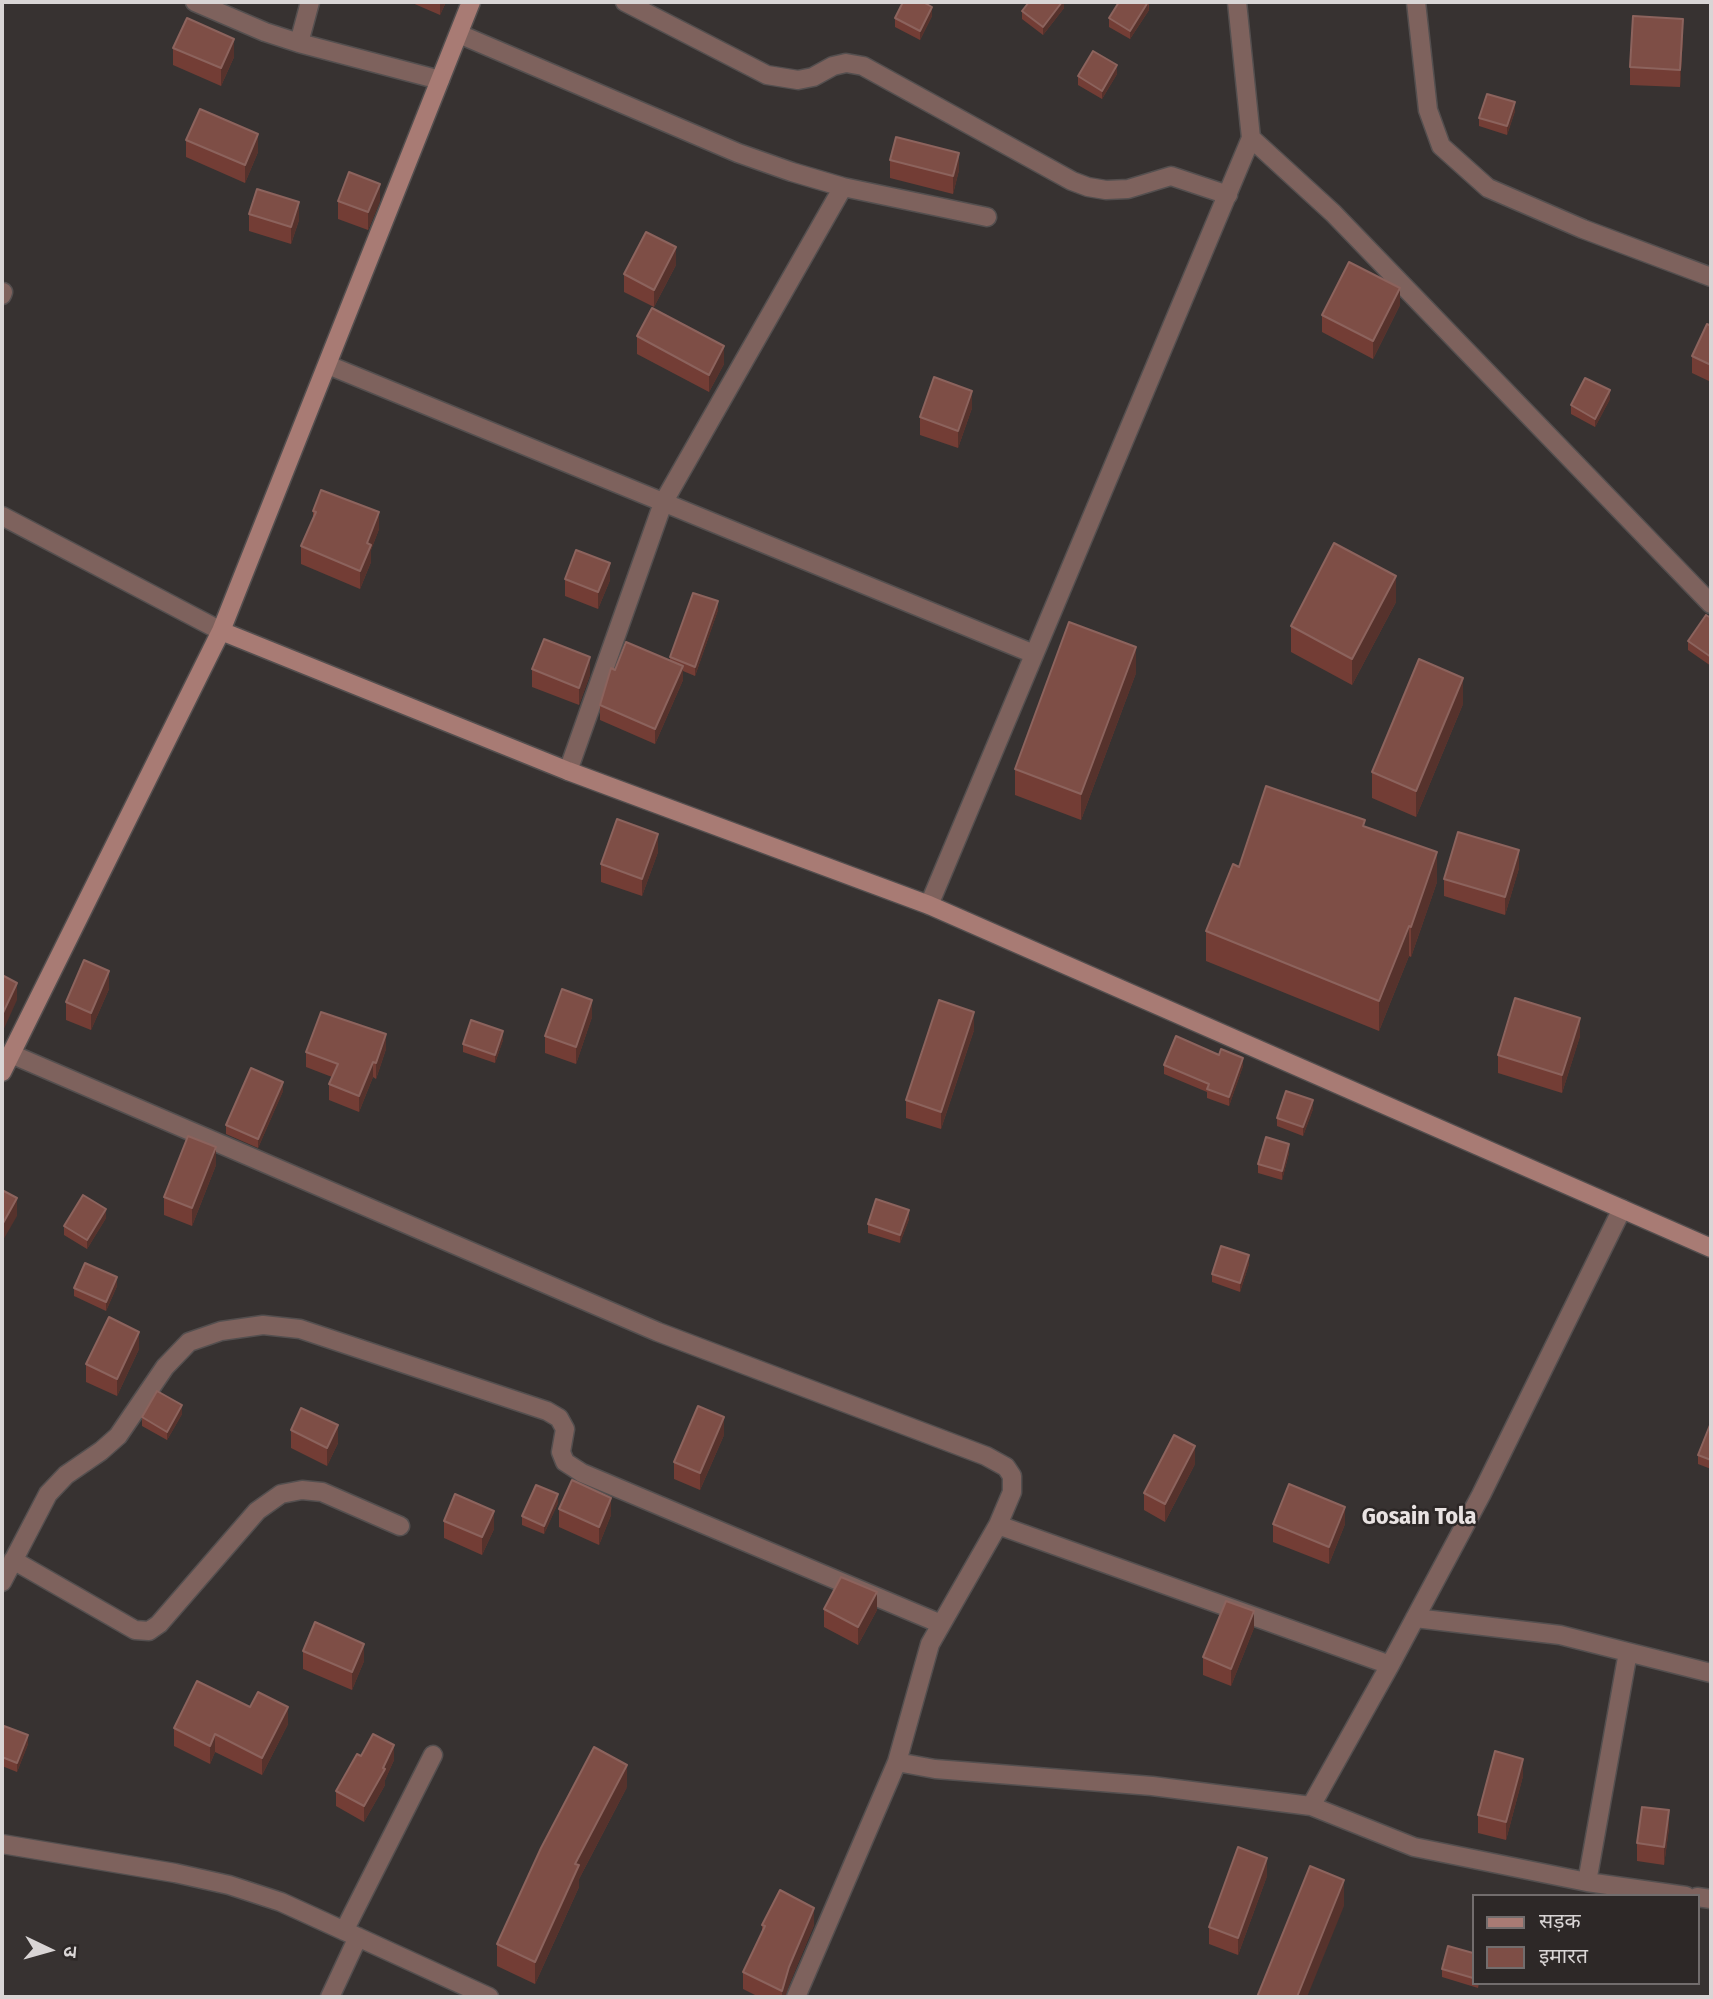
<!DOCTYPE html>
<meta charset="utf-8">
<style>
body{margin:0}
#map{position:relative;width:1713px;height:1999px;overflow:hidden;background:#373231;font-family:"Fira Sans Condensed","Noto Sans Devanagari",sans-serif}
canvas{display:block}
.frame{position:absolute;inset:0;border:4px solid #d9d5d5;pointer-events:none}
.legend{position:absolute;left:1472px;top:1894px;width:228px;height:91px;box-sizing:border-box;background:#2d2827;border:2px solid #726d6d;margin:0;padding:9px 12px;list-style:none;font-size:21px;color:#d9d5d5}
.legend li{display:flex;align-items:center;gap:14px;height:35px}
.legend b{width:35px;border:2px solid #726d6d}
.north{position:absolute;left:14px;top:1915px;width:70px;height:70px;-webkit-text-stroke:5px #2d2827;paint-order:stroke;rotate:95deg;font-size:19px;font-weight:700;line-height:28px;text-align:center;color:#d9d5d5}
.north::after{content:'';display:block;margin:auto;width:24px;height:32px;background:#d9d5d5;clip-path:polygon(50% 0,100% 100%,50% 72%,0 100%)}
</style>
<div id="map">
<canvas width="1713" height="1999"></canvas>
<div class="frame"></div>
<ul class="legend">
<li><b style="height:9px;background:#a87b74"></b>सड़क</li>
<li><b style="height:19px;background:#7e4e46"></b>इमारत</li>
</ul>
<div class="north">उ</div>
</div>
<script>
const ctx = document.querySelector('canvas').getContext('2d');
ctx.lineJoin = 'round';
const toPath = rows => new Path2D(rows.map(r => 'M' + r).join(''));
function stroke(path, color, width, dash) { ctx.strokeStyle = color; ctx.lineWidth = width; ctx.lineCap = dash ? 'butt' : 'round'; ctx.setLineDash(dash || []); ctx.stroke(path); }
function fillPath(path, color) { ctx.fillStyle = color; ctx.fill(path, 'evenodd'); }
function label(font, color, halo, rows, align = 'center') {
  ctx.font = font + ' "Fira Sans Condensed",sans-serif'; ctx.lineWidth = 5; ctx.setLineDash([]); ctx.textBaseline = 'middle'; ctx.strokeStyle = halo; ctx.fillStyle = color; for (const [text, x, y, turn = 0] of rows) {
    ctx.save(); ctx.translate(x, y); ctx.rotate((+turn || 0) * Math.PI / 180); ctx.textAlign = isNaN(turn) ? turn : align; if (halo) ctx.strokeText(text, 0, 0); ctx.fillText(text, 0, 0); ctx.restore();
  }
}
const street = toPath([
 [195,2,265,32,299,43,440,80],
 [625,2,767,75,798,80,813,77,833,66,846,63,863,66,1072,181,1088,187,1106,190,1128,189,1171,176,1228,195],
 [1237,2,1251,138,1333,213,1711,604],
 [1416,2,1428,110,1441,146,1488,188,1583,229,1711,277],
 [459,34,738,153,792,172,843,187,987,217],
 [299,43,310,2],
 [2,295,3,292],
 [328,365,1034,654],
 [2,516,221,631],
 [568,771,663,503,843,187],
 [929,905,1251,138],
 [11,1054,658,1332,986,1456,1006,1467,1012,1476,1012,1492,998,1525],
 [13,1560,135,1630,149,1631,159,1624,257,1511,281,1494,302,1490,322,1492,400,1526],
 [2,1582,48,1494,66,1475,101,1451,118,1436,165,1367,189,1342,221,1331,263,1325,300,1329,547,1411,559,1418,565,1429,561,1452,565,1462,582,1473,941,1624],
 [1415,1618,1560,1635,1711,1673],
 [897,1762,930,1644,998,1525,1390,1665],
 [1311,1806,1390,1665,1481,1495,1622,1209],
 [2,1844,175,1873,229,1885,281,1902,489,1997],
 [1587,1882,1628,1652],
 [1697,1897,1711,1899],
 [344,1931,433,1755],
 [330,1997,358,1937],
 [796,1997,897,1762,935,1769,1152,1786,1311,1806,1414,1847,1587,1882,1686,1896]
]);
const secondary = toPath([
 [221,631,568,771,929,905,1711,1248],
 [2,1072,221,631,471,2]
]);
stroke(street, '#544f4f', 21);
stroke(secondary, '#544f4f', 21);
stroke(street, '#7e625d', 18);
stroke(secondary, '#a87b74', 18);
fillPath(toPath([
 [410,2,446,2,440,15],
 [1064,2,1064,8,1043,35,1022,19,1022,11],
 [1149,2,1149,10,1130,39,1109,27,1109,18],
 [932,16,920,40,895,27,895,18],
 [1683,36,1680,87,1630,85,1630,67],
 [173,48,234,57,221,86,173,65],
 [1117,74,1102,99,1078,85,1078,76],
 [1515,111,1507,135,1479,126,1479,118],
 [186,140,258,152,245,183,186,157],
 [890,160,959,170,953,194,890,178],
 [338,201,380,201,368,230,338,219],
 [249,214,299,220,291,244,249,231],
 [676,265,654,307,624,292,624,274],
 [1400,305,1373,359,1322,332,1322,315],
 [1711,326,1711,382,1692,373,1692,356],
 [637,336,724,364,709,392,637,354],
 [1610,399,1595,427,1571,414,1571,405],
 [972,408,958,448,920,435,920,417],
 [313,511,379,529,371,550,371,562,360,589,301,564,301,546,313,519],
 [565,579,610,580,598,609,565,596],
 [1396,602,1352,685,1291,652,1291,626],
 [718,610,695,676,683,671,683,680,655,744,600,720,600,705,615,670,670,661,670,657],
 [1711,618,1711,666,1688,650,1688,641],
 [532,669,590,675,579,705,532,687],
 [1136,673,1081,820,1015,795,1015,769],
 [1463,704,1416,817,1372,798,1372,772],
 [1365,827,1437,882,1411,957,1409,956,1379,1031,1206,961,1206,931,1239,867],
 [658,852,642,896,601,882,601,864],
 [1519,868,1505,915,1444,896,1444,879],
 [109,989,91,1030,66,1020,66,1002],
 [592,1017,576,1064,545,1053,545,1036],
 [974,1030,941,1129,906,1118,906,1100],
 [1580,1036,1562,1093,1498,1073,1498,1055],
 [503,1040,495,1063,463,1052,463,1044],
 [386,1049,376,1079,373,1077,359,1112,329,1100,329,1084,332,1077,306,1067,306,1052],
 [1164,1065,1243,1066,1229,1106,1207,1098,1207,1092,1164,1074],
 [283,1091,258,1148,226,1134,226,1125],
 [1313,1109,1303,1136,1277,1126,1277,1118],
 [1289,1153,1282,1180,1258,1173,1258,1164],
 [216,1165,192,1226,164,1215,164,1197],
 [106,1218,87,1249,64,1235,64,1226],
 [909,1219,900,1243,868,1233,868,1224],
 [1249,1264,1240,1292,1212,1282,1212,1274],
 [117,1286,106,1311,74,1296,74,1288],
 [139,1349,117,1396,86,1382,86,1364],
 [182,1414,167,1440,142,1426,142,1417],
 [1711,1426,1711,1469,1698,1464,1698,1455],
 [291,1430,338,1443,327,1466,291,1448],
 [724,1435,700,1490,674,1479,674,1462],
 [1195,1464,1165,1522,1144,1510,1144,1493],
 [558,1503,544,1534,522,1525,522,1516],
 [559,1509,611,1515,599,1545,559,1527],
 [444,1521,494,1529,482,1555,444,1538],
 [1273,1524,1345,1524,1329,1564,1273,1542],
 [824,1609,877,1610,858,1645,824,1627],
 [1254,1628,1231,1686,1203,1675,1203,1657],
 [303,1651,364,1661,352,1690,303,1669],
 [288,1724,262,1775,215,1752,210,1764,174,1746,174,1728],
 [2,1733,28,1744,17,1772,2,1766],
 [361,1756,394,1760,385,1780,385,1785,364,1822,336,1806,336,1791],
 [1523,1776,1506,1840,1478,1833,1478,1815],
 [627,1787,579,1879,579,1887,535,1984,497,1966,497,1944],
 [1669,1828,1664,1865,1637,1861,1637,1843],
 [1267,1876,1238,1955,1209,1944,1209,1927],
 [762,1925,814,1925,789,1985,785,1997,759,1997,743,1989,743,1972,762,1931],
 [1473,1953,1473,1983,1479,1983,1478,1988,1442,1977,1442,1969]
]), '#733d35');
fillPath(toPath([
 [440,2,446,2,440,15],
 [1062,2,1064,2,1064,8,1043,35,1043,27],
 [1148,2,1149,10,1130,39,1130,31],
 [932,7,932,16,920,40,920,31],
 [1683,19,1683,36,1680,87,1680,70],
 [234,39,234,57,221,86,221,68],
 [1117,65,1117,74,1102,99,1102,91],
 [1515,102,1515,111,1507,135,1507,126],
 [258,134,258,152,245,183,245,165],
 [959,153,959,170,953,194,953,176],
 [380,184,380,201,368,230,368,212],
 [299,202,299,220,291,244,291,227],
 [676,247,676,265,654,307,654,290],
 [1400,288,1400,305,1373,359,1373,341],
 [724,346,724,364,709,392,709,375],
 [1610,390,1610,399,1595,427,1595,419],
 [972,391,972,408,958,448,958,431],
 [379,512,379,529,371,550,371,562,360,589,360,571,367,543],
 [610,563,610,580,598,609,598,592],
 [1396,576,1396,602,1352,685,1352,659],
 [718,601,718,610,695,676,695,667],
 [1136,647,1136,673,1081,820,1081,794],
 [590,657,590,675,579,705,579,688],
 [683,666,683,680,655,744,655,729],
 [1463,678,1463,704,1416,817,1416,791],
 [658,834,658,852,642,896,642,879],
 [1519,850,1519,868,1505,915,1505,897],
 [1437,852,1437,882,1411,957,1411,927],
 [1409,926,1409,956,1379,1031,1379,1001],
 [109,971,109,989,91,1030,91,1013],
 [17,983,17,1000,2,1033,2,1015],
 [592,1000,592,1017,576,1064,576,1047],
 [974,1012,974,1030,941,1129,941,1112],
 [1580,1018,1580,1036,1562,1093,1562,1075],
 [503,1031,503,1040,495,1063,495,1055],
 [386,1034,386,1049,376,1079,376,1063],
 [1243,1058,1243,1066,1229,1106,1229,1097],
 [373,1062,373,1077,359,1112,359,1096],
 [283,1082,283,1091,258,1148,258,1139],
 [1313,1100,1313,1109,1303,1136,1303,1127],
 [1289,1144,1289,1153,1282,1180,1282,1171],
 [216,1147,216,1165,192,1226,192,1208],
 [17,1198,17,1216,2,1242,2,1225],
 [106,1209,106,1218,87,1249,87,1240],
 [909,1210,909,1219,900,1243,900,1235],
 [1249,1255,1249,1264,1240,1292,1240,1283],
 [117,1277,117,1286,106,1311,106,1302],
 [139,1332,139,1349,117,1396,117,1379],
 [182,1405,182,1414,167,1440,167,1432],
 [724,1417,724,1435,700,1490,700,1473],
 [338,1425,338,1443,327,1466,327,1448],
 [1195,1446,1195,1464,1165,1522,1165,1504],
 [558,1494,558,1503,544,1534,544,1526],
 [611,1498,611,1515,599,1545,599,1527],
 [1345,1507,1345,1524,1329,1564,1329,1547],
 [494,1511,494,1529,482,1555,482,1537],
 [877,1592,877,1610,858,1645,858,1627],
 [1254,1611,1254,1628,1231,1686,1231,1669],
 [364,1644,364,1661,352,1690,352,1672],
 [288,1707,288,1724,262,1775,262,1758],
 [215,1734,215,1752,210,1764,210,1746],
 [28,1735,28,1744,17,1772,17,1763],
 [394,1745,394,1760,385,1780,385,1785,364,1822,364,1806],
 [1523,1759,1523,1776,1506,1840,1506,1822],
 [627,1765,627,1787,579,1879,579,1887,535,1984,535,1962,575,1864],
 [1669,1810,1669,1828,1664,1865,1664,1847],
 [1267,1858,1267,1876,1238,1955,1238,1938],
 [1344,1880,1344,1906,1307,1997,1297,1997],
 [814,1908,814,1925,789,1985,785,1997,782,1997,782,1991,789,1967]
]), '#56322c');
const building = toPath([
 [903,2,923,2,932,7,920,31,895,18,903,2],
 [1029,2,1062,2,1043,27,1022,11,1029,2],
 [1119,2,1148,2,1130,31,1109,18,1119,2],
 [1633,16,1683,19,1680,70,1630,67,1633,16],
 [187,18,234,39,221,68,173,48,187,18],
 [1093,51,1117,65,1102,91,1078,76,1093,51],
 [1487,94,1515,102,1507,126,1479,118,1487,94],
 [200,109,258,134,245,165,186,140,200,109],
 [896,137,959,153,953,176,890,160,896,137],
 [349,172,380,184,368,212,338,201,349,172],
 [257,189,299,202,291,227,249,214,257,189],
 [646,232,676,247,654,290,624,274,646,232],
 [1349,262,1400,288,1373,341,1322,315,1349,262],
 [652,308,724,346,709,375,637,336,652,308],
 [1707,324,1711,326,1711,365,1692,356,1707,324],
 [934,377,972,391,958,431,920,417,934,377],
 [1585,378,1610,390,1595,419,1571,405,1585,378],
 [321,490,379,512,367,543,371,545,360,571,301,546,316,512,313,511,321,490],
 [1334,543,1396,576,1352,659,1291,626,1334,543],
 [576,550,610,563,598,592,565,579,576,550],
 [693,593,718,601,695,667,670,657,693,593],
 [1706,615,1711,618,1711,657,1688,641,1706,615],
 [1069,622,1136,647,1081,794,1015,769,1069,622],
 [544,639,590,657,579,688,532,669,544,639],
 [626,642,683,666,655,729,600,705,611,668,615,670,626,642],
 [1419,659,1463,678,1416,791,1372,772,1419,659],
 [1266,786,1365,820,1363,826,1437,852,1411,927,1409,926,1379,1001,1206,931,1233,864,1239,867,1266,786],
 [617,819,658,834,642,879,601,864,617,819],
 [1458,832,1519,850,1505,897,1444,879,1458,832],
 [84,960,109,971,91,1013,66,1002,84,960],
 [2,975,17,983,2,1015,2,975],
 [562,989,592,1000,576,1047,545,1036,562,989],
 [1515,998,1580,1018,1562,1075,1498,1055,1515,998],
 [939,1000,974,1012,941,1112,906,1100,939,1000],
 [321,1012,386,1034,376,1063,373,1062,359,1096,329,1084,338,1064,306,1052,321,1012],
 [471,1020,503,1031,495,1055,463,1044,471,1020],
 [1176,1036,1219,1055,1221,1049,1243,1058,1229,1097,1207,1089,1209,1084,1164,1065,1176,1036],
 [251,1068,283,1082,258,1139,226,1125,251,1068],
 [1286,1091,1313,1100,1303,1127,1277,1118,1286,1091],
 [188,1136,216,1147,192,1208,164,1197,188,1136],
 [1266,1137,1289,1144,1282,1171,1258,1164,1266,1137],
 [2,1190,17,1198,2,1225,2,1190],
 [83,1195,106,1209,87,1240,64,1226,83,1195],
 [876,1199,909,1210,900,1235,868,1224,876,1199],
 [1221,1246,1249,1255,1240,1283,1212,1274,1221,1246],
 [85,1263,117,1277,106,1302,74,1288,85,1263],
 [109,1317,139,1332,117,1379,86,1364,109,1317],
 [157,1391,182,1405,167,1432,142,1417,157,1391],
 [698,1406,724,1417,700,1473,674,1462,698,1406],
 [301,1408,338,1425,327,1448,291,1430,301,1408],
 [1710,1425,1711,1426,1711,1460,1698,1455,1710,1425],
 [1174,1435,1195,1446,1165,1504,1144,1493,1174,1435],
 [572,1480,611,1498,599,1527,559,1509,572,1480],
 [1289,1484,1345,1507,1329,1547,1273,1524,1289,1484],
 [536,1485,558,1494,544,1526,522,1516,536,1485],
 [455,1494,494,1511,482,1537,444,1521,455,1494],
 [841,1577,877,1592,858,1627,824,1609,841,1577],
 [1226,1601,1254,1611,1231,1669,1203,1657,1226,1601],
 [315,1622,364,1644,352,1672,303,1651,315,1622],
 [197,1681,250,1707,258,1692,288,1707,262,1758,215,1734,210,1746,174,1728,197,1681],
 [4,1726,28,1735,17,1763,2,1757,2,1733,4,1726],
 [373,1734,394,1745,383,1768,385,1769,364,1806,336,1791,357,1754,361,1756,373,1734],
 [594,1747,627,1765,575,1864,579,1865,535,1962,497,1944,541,1848,594,1747],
 [1495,1751,1523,1759,1506,1822,1478,1815,1495,1751],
 [1642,1807,1669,1810,1664,1847,1637,1843,1642,1807],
 [1238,1847,1267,1858,1238,1938,1209,1927,1238,1847],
 [1310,1866,1344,1880,1297,1997,1257,1997,1310,1866],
 [780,1890,814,1908,789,1967,782,1991,743,1972,765,1926,762,1925,780,1890],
 [1448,1946,1473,1953,1473,1978,1442,1969,1448,1946]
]);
fillPath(building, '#7e4e46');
stroke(building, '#8c635d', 2);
label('bold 24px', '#e9e3e2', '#2d2827', [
 ["Gosain Tola",1419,1517]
]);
</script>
